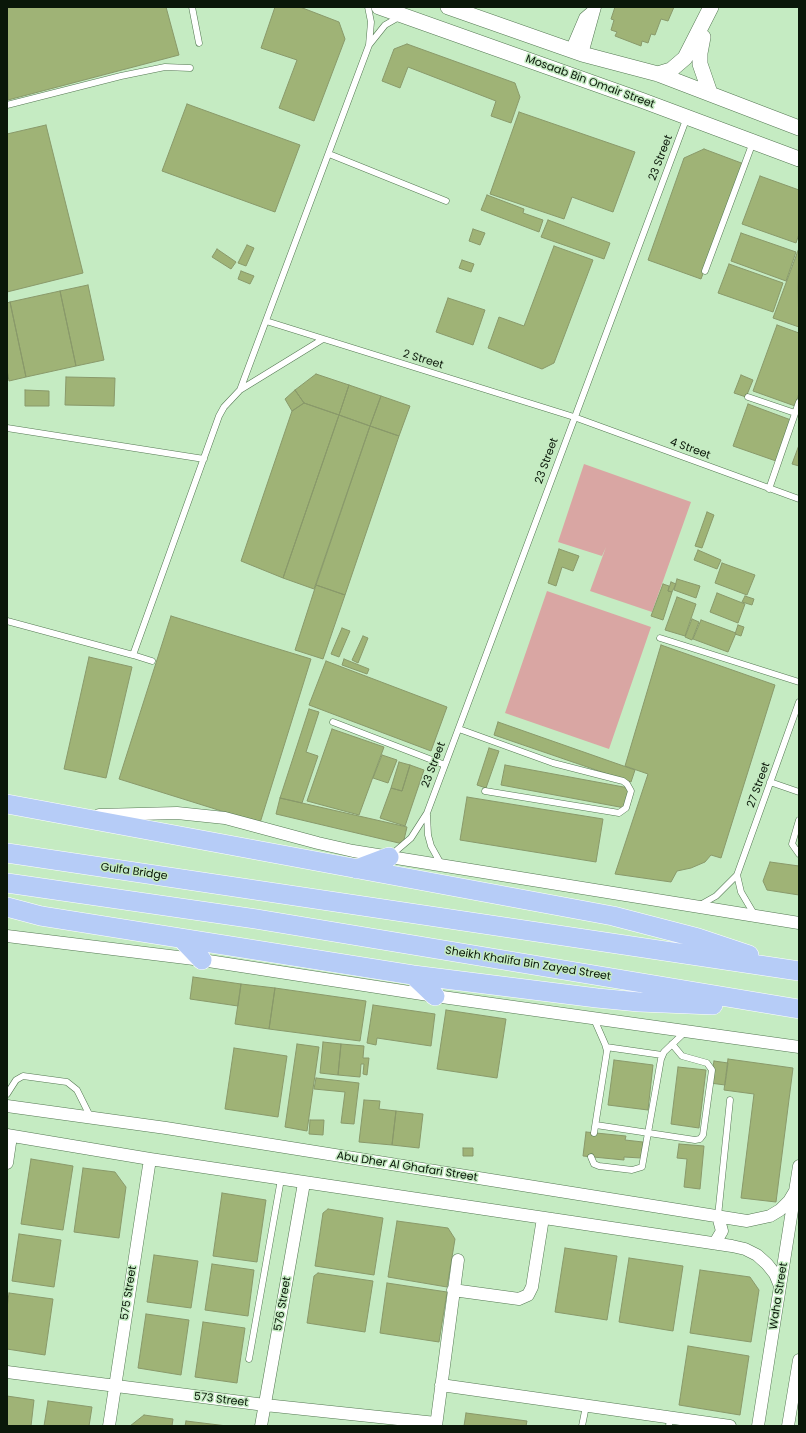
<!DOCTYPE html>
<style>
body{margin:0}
#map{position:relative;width:806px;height:1433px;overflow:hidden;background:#c5ebc2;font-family:Poppins,sans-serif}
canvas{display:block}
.frame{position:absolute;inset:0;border:8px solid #0a1709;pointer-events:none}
</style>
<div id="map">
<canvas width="806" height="1433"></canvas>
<div class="frame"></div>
</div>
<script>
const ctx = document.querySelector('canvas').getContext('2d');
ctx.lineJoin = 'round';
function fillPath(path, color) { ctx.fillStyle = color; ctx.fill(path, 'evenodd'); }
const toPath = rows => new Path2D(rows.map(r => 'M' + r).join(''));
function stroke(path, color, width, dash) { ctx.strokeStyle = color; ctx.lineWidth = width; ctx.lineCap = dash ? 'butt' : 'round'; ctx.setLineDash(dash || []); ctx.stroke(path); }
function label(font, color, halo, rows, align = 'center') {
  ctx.font = font + ' Poppins,sans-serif'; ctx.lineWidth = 3; ctx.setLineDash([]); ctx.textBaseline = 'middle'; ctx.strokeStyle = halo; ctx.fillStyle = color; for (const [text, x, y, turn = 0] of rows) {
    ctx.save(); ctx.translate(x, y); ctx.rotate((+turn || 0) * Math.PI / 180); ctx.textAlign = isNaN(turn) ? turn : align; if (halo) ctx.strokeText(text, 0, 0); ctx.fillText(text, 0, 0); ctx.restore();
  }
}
fillPath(toPath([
 [584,464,691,502,652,612,590,591,606,547,602,556,558,542],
 [547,591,651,627,609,749,505,713]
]), '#d9a6a3');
const building = toPath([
 [7,7,166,7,179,55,8,100,7,7],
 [275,7,300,7,339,22,345,39,314,121,279,108,297,60,261,48,275,7],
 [615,7,674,7,668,21,661,19,655,35,651,34,648,43,642,41,641,46,615,36,617,32,611,30,614,20,611,19,615,7],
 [407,44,515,83,520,97,511,123,491,116,496,101,408,67,400,88,382,81,394,49,407,44],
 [187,104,300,145,275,212,162,171,187,104],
 [519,112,635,152,613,212,572,197,564,219,490,194,519,112],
 [46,125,83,273,7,292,7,134,46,125],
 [704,149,744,164,701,279,648,260,684,158,704,149],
 [760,176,799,190,799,234,796,243,742,224,760,176],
 [487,195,524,209,523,213,543,220,539,232,481,210,487,195],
 [548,220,610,243,604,259,541,237,548,220],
 [473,229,485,233,480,245,469,241,473,229],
 [741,233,796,252,786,281,731,261,741,233],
 [247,245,254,248,246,266,238,263,247,245],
 [554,246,593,260,554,363,542,369,488,348,499,317,524,326,554,246],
 [799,248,798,288,799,327,773,318,799,248],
 [217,249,236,262,231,269,212,257,217,249],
 [462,260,474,264,471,272,459,268,462,260],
 [729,264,783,283,773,312,718,293,729,264],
 [241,271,254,276,250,284,238,279,241,271],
 [88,285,104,360,76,366,60,291,88,285],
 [60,291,76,366,26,377,10,302,60,291],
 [448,298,485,310,473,345,436,332,448,298],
 [10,302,26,377,9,381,7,370,7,303,10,302],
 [777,325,799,333,799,393,795,406,753,391,777,325],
 [316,374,349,385,339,415,304,403,295,390,316,374],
 [741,375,753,380,746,397,734,393,741,375],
 [66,377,115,378,114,406,65,405,66,377],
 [349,385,381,396,370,426,339,415,349,385],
 [25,390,49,391,49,406,25,406,25,390],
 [295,390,304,403,292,411,285,399,295,390],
 [381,396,410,406,399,436,370,426,381,396],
 [304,403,339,415,283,578,241,561,292,411,304,403],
 [748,404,791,420,776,461,733,446,748,404],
 [339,415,370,426,314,589,283,578,339,415],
 [370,426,399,436,345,595,316,585,370,426],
 [799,445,799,466,792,464,799,445],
 [707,512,714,515,702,548,695,546,707,512],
 [559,549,579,556,573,571,562,567,556,586,548,583,559,549],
 [698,550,721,560,717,569,694,560,698,550],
 [722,563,755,575,747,595,715,583,722,563],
 [677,579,700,586,696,598,674,590,677,579],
 [671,582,676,584,672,592,668,591,671,582],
 [663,584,669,586,668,591,672,592,663,620,651,616,663,584],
 [316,585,345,595,323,659,295,650,316,585],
 [717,593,745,604,738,623,710,612,717,593],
 [745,596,754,599,752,605,742,602,745,596],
 [677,597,696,604,685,636,665,630,677,597],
 [171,616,311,659,260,823,119,779,171,616],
 [692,619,699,622,692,640,685,637,692,619],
 [701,620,736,633,728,652,693,639,701,620],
 [738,625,744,627,741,636,735,634,738,625],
 [342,628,350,631,339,657,331,654,342,628],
 [363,636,368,638,358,663,352,660,363,636],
 [661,645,775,685,721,858,711,855,705,862,691,868,677,871,671,882,615,874,648,774,625,766,661,645],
 [89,657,132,667,106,778,64,769,89,657],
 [344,659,369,669,367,674,342,665,344,659],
 [326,661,447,707,431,751,309,705,326,661],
 [309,709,319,712,306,752,318,756,302,803,280,798,309,709],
 [498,722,635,770,631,782,494,735,498,722],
 [332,729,384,747,359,815,307,801,332,729],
 [489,748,499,751,486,788,477,785,489,748],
 [382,755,397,760,388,783,373,778,382,755],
 [399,762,410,765,402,791,391,788,399,762],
 [410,765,424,770,405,826,380,818,391,788,402,791,410,765],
 [505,765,629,788,625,808,501,785,505,765],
 [467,797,603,819,596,862,460,840,467,797],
 [280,798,407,827,403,844,276,814,280,798],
 [770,862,799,866,799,895,767,890,763,881,770,862],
 [193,977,241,984,238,1006,190,999,193,977],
 [241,984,275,988,269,1029,235,1024,241,984],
 [275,988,366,1001,360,1041,269,1029,275,988],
 [373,1005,435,1014,431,1046,377,1038,376,1045,367,1043,373,1005],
 [446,1010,506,1019,497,1078,437,1069,446,1010],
 [323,1042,341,1044,338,1075,320,1073,323,1042],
 [297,1044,319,1047,307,1131,285,1127,297,1044],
 [341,1044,364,1046,363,1058,369,1058,367,1075,363,1074,364,1064,361,1064,360,1077,338,1075,341,1044],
 [234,1048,287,1056,278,1117,225,1109,234,1048],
 [728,1059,793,1068,776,1202,741,1198,754,1094,724,1090,728,1059],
 [614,1060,653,1065,648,1110,608,1105,614,1060],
 [714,1061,728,1063,725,1085,710,1083,714,1061],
 [678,1067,706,1070,699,1128,671,1124,678,1067],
 [316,1078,359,1083,354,1124,341,1123,345,1092,314,1089,316,1078],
 [364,1100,380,1101,379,1109,396,1111,392,1145,359,1142,364,1100],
 [396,1111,423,1114,419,1148,392,1145,396,1111],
 [310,1120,324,1120,323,1135,309,1134,310,1120],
 [586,1132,626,1136,625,1140,643,1142,641,1158,624,1157,624,1160,583,1156,586,1132],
 [679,1144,704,1146,700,1189,684,1187,687,1159,677,1158,679,1144],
 [463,1148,473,1148,473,1156,463,1156,463,1148],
 [31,1159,73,1166,63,1230,21,1224,31,1159],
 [83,1168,115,1172,126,1187,119,1238,74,1232,83,1168],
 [222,1193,266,1200,257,1262,213,1256,222,1193],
 [328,1209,383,1218,374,1275,315,1266,323,1213,328,1209],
 [397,1221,448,1228,455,1239,447,1287,388,1277,397,1221],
 [19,1234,61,1240,54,1287,12,1281,19,1234],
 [565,1248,617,1256,607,1320,555,1312,565,1248],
 [154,1255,198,1261,191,1308,147,1302,154,1255],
 [629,1258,683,1266,673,1331,619,1322,629,1258],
 [212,1264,254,1270,248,1316,205,1310,212,1264],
 [700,1270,750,1277,759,1290,751,1342,690,1333,700,1270],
 [318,1273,373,1281,365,1332,307,1323,314,1276,318,1273],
 [387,1283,447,1292,439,1342,380,1333,387,1283],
 [9,1293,53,1299,45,1355,7,1349,7,1308,9,1293],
 [146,1314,189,1320,181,1375,138,1368,146,1314],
 [203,1322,245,1328,237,1383,195,1377,203,1322],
 [688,1346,749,1356,740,1415,679,1405,688,1346],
 [7,1396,34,1400,31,1426,7,1426,7,1396],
 [48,1401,92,1407,89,1426,44,1426,48,1401],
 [466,1413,527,1421,526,1426,464,1426,466,1413],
 [144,1415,173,1419,172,1426,130,1426,144,1415],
 [186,1421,227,1426,185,1426,186,1421]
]);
fillPath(building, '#9fb376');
stroke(building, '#89996a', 1);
const service = toPath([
 [192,7,199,43],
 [368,7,371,22,369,45],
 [7,105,121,76,165,67,190,68],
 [329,154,446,201],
 [705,271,753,142],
 [266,321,574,417,799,499],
 [240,390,369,45,385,25,399,17],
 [748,397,795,413],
 [7,428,204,459],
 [769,489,799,402],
 [7,621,133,655,219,416,224,407,240,390,323,339],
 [660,638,799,682],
 [133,655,152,661],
 [333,722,445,765],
 [459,729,553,763,623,781,627,784,631,791,626,808,619,813,485,791],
 [770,782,799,792],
 [427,815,428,835,431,846,441,864],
 [799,820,792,844,799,854],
 [390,856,411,838,427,813,687,117],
 [737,875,741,892,754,914],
 [700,905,716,896,737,875,799,702],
 [594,1019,605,1044,607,1051,594,1133],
 [606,1047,662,1055],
 [7,1094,16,1080,23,1076,67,1082,77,1090,91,1118],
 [596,1125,695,1140,700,1139,703,1135,712,1070,707,1063,682,1056,672,1044],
 [591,1157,594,1164,599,1166,632,1170,642,1167,661,1059,664,1052,685,1032],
 [718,1216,730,1100],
 [249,1359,281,1179],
 [582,1426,586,1406],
 [669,1426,670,1418]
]);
const minor = toPath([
 [571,51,585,18,592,12],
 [582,54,595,7],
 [99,815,177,813,225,818,318,843,353,851,799,923],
 [7,936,202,960,435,996,799,1047],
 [7,1106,166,1128,747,1221,770,1216,780,1210,789,1201,795,1191],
 [7,1135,150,1159,732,1246,745,1249,757,1255,767,1264,775,1274,780,1286],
 [7,1163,11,1136],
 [715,1243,722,1231,718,1216],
 [453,1290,519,1299,528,1295,532,1287,543,1218],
 [7,1372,265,1405,436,1423],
 [441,1385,730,1426],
 [109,1426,150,1159],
 [261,1426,304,1183],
 [436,1426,458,1260],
 [758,1426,799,1166],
 [788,1426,799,1360]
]);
const tertiary = toPath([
 [379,7,641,100,799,159],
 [448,7,582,54,658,74,799,128],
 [703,37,700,53,700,64,710,93],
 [658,74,671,70,685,58,711,7]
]);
const primary = toPath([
 [7,804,613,916,698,938,749,955],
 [7,853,799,971],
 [357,869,389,857],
 [7,883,256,919,799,1009],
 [7,907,41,916,413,975,597,998,639,1002,713,1005],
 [181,938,202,960],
 [413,975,435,996]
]);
stroke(service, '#557853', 7);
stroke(minor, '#557853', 13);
stroke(tertiary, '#557853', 16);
stroke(primary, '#fff', 20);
stroke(service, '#fff', 6);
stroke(minor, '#fff', 12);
stroke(tertiary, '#fff', 15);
stroke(primary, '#b6ccf7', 19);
label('11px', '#0a1709', '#c5ebc2', [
 ["Mosaab Bin Omair Street",590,82,20],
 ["23 Street",661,158,-69],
 ["2 Street",423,360,17],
 ["4 Street",690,449,20],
 ["23 Street",547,461,-70],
 ["23 Street",434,765,-69],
 ["27 Street",759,785,-70],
 ["Gulfa Bridge",134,872,8],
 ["Sheikh Khalifa Bin Zayed Street",528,964,9],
 ["Abu Dher Al Ghafari Street",407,1167,9],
 ["575 Street",129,1293,-81],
 ["Waha Street",779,1296,-81],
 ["576 Street",283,1304,-80],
 ["573 Street",221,1400,7]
]);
</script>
